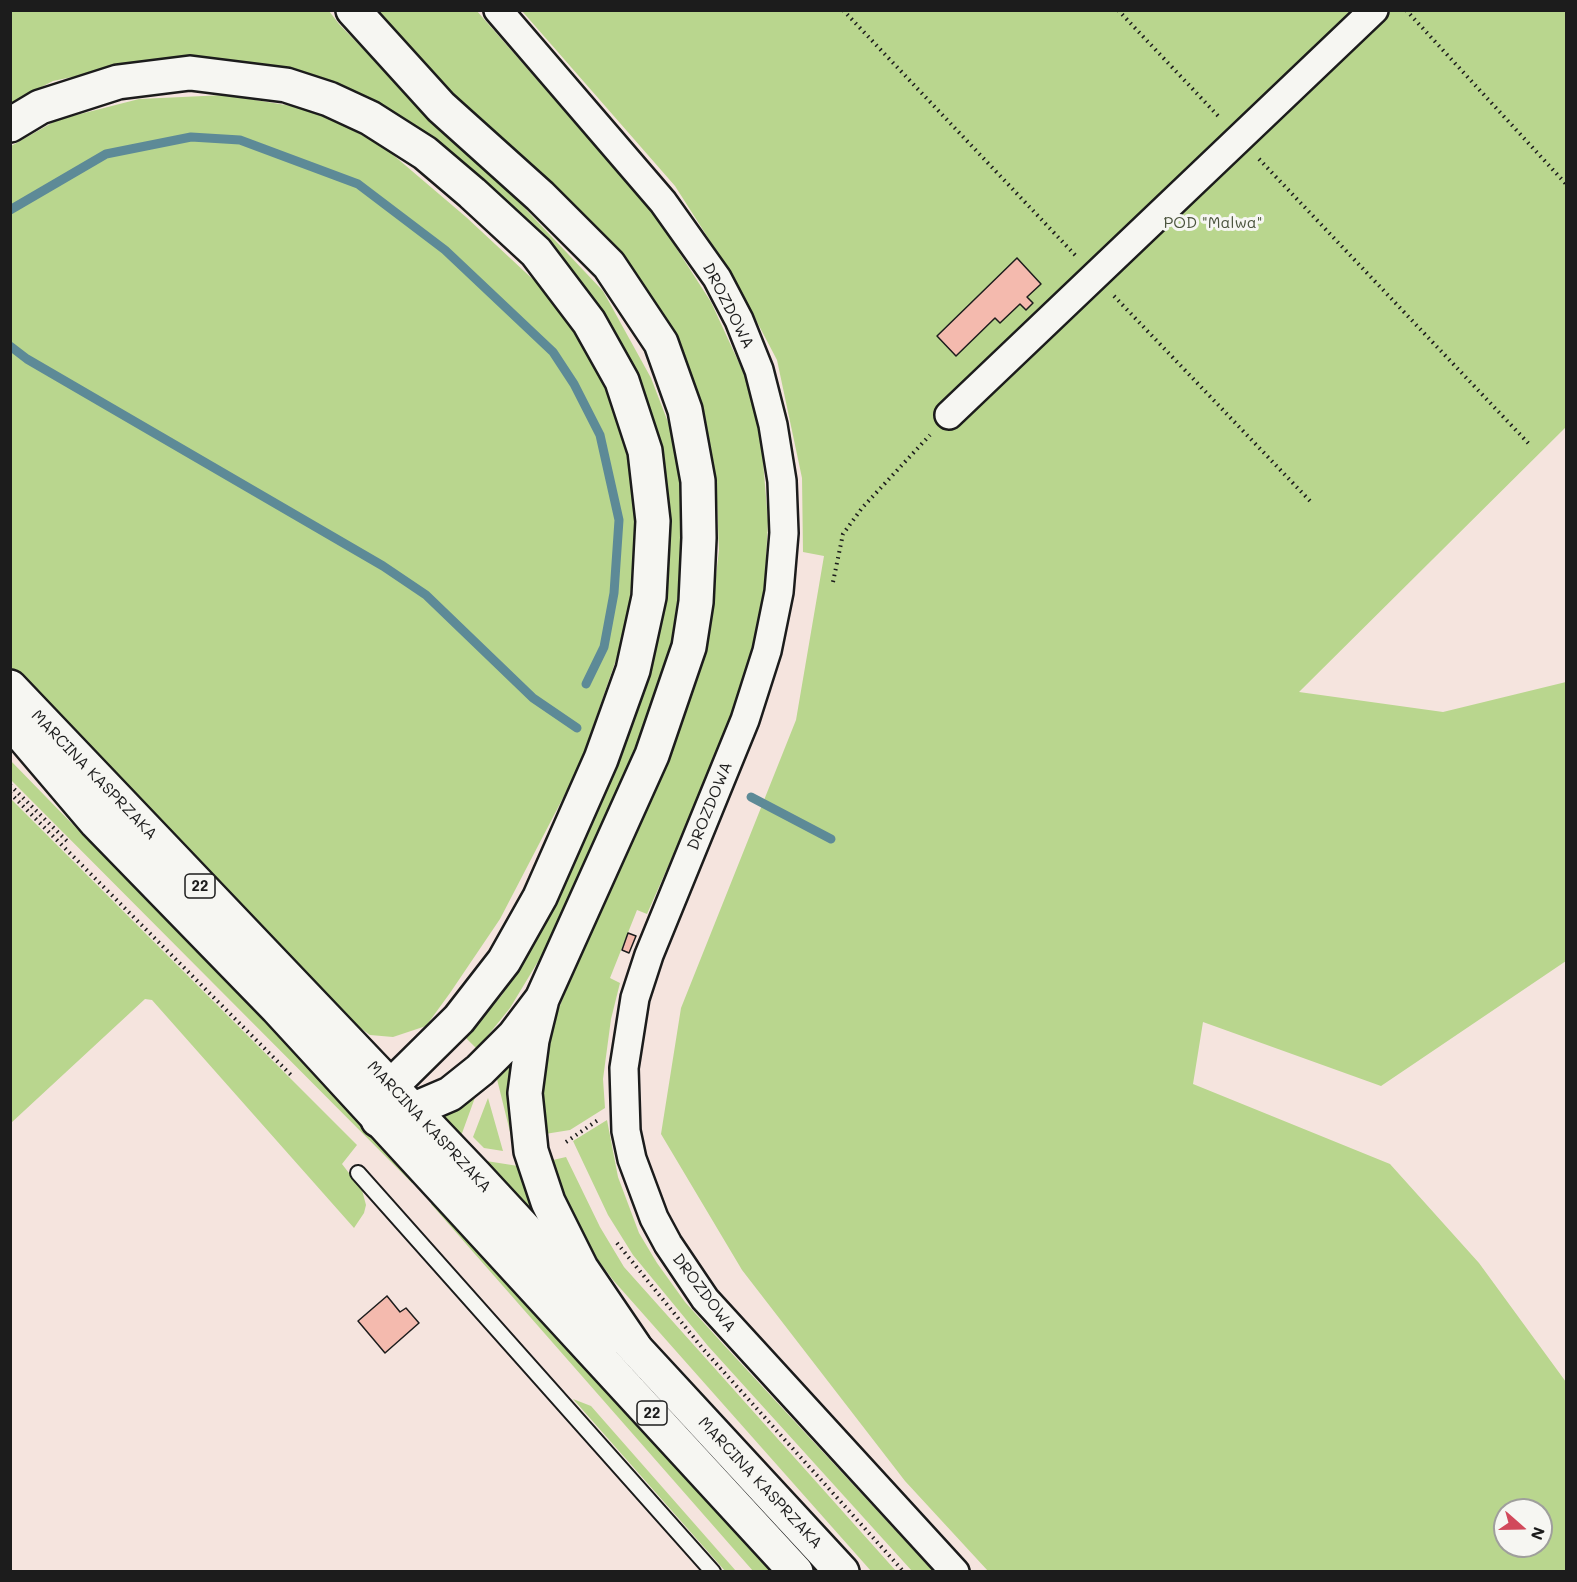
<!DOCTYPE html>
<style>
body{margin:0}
#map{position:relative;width:1577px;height:1582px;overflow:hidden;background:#f5e4de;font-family:Mali,sans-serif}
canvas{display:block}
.frame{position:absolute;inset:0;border:12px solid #1c1c1c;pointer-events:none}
.north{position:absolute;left:1493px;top:1498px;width:60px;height:60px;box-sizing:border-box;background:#f6f6f2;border:2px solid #9f9f9c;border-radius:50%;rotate:110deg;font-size:16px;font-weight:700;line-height:24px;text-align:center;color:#1c1c1c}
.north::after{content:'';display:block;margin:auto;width:21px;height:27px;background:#d1495b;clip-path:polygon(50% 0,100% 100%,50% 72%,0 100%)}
</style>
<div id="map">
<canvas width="1577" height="1582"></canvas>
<div class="frame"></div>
<div class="north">N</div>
</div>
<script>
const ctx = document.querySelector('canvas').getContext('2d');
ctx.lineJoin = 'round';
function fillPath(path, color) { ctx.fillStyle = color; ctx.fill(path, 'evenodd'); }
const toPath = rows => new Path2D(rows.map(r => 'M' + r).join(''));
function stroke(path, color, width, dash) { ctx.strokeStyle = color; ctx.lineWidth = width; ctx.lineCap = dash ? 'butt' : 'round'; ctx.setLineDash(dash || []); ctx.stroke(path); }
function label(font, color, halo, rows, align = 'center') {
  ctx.font = font + ' Mali,sans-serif'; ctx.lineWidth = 6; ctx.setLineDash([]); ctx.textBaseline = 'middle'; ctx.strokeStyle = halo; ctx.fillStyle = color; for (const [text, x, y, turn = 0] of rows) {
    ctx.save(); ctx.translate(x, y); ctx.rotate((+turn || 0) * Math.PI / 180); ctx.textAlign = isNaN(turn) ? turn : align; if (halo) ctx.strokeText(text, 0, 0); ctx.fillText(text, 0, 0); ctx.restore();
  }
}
fillPath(toPath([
 [11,11,329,11,339,24,414,102,482,163,603,291,651,378,678,448,685,546,669,658,630,768,551,940,510,1008,477,1049,466,1038,502,995,534,944,580,849,613,767,662,456,640,380,588,298,469,172,402,118,318,77,224,59,139,63,53,81,11,103],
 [372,11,477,11,655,215,711,302,745,376,761,437,768,521,764,600,743,685,696,803,647,914,637,910,610,978,620,983,611,1019,603,1079,605,1108,570,1130,545,1134,542,1093,545,1053,559,1008,701,657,713,601,719,550,716,478,703,406,680,349,631,265,553,185,469,110,391,33],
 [522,11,1566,11,1566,427,1299,692,1443,712,1566,682,1566,961,1381,1086,1203,1022,1193,1084,1390,1164,1479,1263,1566,1382,1566,1571,988,1571,905,1481,742,1270,661,1134,681,1008,796,720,824,556,803,552,802,478,777,360,735,280,675,186],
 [1505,1510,1541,1510,1541,1546,1505,1546],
 [225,95,316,110,385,148,466,217,539,285,584,341,624,425,640,511,626,631,578,769,500,919,450,993,426,1026,393,1037,370,1035,328,1004,11,668,11,146,57,120,139,99],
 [10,760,417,1178,412,1183,11,780],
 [11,799,357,1145,342,1164,362,1190,366,1205,364,1213,354,1228,152,1000,145,999,11,1123],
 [513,1059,510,1090,512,1140,495,1071],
 [477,1092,461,1136,437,1114],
 [488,1098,503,1151,484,1148,473,1137],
 [607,1120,618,1177,639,1233,657,1263,685,1302,723,1344,933,1571,912,1571,708,1346,633,1255,608,1215,573,1141],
 [566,1157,600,1227,624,1267,896,1571,871,1571,613,1280,595,1256,563,1191,553,1160],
 [480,1160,518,1166,531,1206,529,1212],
 [436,1199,774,1571,753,1571,431,1204],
 [573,1399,591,1406,736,1571,725,1571]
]), '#b9d68e');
stroke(toPath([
 [10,210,106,154,191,137,240,140,358,184,445,250,553,352,574,384,600,435,619,520,614,593,604,647,586,684],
 [10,346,27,359,383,566,426,595,533,698,577,728],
 [751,797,831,839]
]), '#5d8a97', 9);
const building = toPath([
 [1017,258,1041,284,1027,297,1033,303,1026,310,1020,304,1000,323,995,318,956,356,937,336,1017,258],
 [628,933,636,936,629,953,622,950,628,933],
 [387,1296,400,1312,406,1308,419,1323,385,1353,358,1321,387,1296]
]);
fillPath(building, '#f4baae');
stroke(building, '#1c1c1c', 1.5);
const lane = toPath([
 [358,1173,713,1572]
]);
const street = toPath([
 [498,10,663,202,717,278,739,320,759,370,773,425,782,481,784,533,779,592,767,651,745,720,649,955,635,998,624,1068,626,1131,632,1159,654,1218,668,1244,705,1299,955,1572],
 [949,415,1374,10]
]);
const primary = toPath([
 [10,687,475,1175,842,1572],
 [10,721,96,822,277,1008,796,1572]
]);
const highway = toPath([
 [353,10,441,107,540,196,609,265,661,343,685,410,698,481,699,538,696,602,689,647,652,755,542,999,532,1040,525,1093,531,1151,548,1202,581,1268,634,1346],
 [10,125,40,107,118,82,190,73,286,85,329,99,370,118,425,153,472,193,536,252,589,322,622,381,645,451,653,521,649,597,633,670,601,759,540,897,504,961,459,1019,381,1096,377,1108,378,1120,394,1118,450,1094,480,1070,514,1036,542,999]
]);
stroke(lane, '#1c1c1c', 18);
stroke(street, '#1c1c1c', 32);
stroke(primary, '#1c1c1c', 38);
stroke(highway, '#1c1c1c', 38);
stroke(toPath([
 [843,10,1076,256],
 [1118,10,1221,119],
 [1406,10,1566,184],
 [1259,159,1530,445],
 [1114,296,1311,502],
 [833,582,843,534,862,508,930,435],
 [10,785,67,841],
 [10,793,293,1077],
 [566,1142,598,1120],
 [617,1243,704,1350,904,1572]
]), '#1c1c1c', 4, [1.5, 4.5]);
stroke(lane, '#f6f6f2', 14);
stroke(street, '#f6f6f2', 27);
stroke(primary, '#f6f6f2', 33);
stroke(highway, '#f6f6f2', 33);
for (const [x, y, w] of [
 [200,886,30],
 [652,1413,30]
]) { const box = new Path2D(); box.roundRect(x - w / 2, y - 12, w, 24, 4.5); ctx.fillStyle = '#f6f6f2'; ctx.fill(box); stroke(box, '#1c1c1c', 1.5); }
label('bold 15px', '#1c1c1c', null, [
 ["22",200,886],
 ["22",652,1413]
]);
label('16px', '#4b543e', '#f6f6f2', [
 ["POD \"Malwa\"",1213,223]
]);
label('16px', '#1c1c1c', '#f6f6f2', [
 ["DROZDOWA",728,306,63],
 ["MARCINA KASPRZAKA",94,775,46],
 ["DROZDOWA",710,806,-68],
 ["MARCINA KASPRZAKA",429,1127,47],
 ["DROZDOWA",704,1293,53],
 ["MARCINA KASPRZAKA",760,1483,47]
]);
</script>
